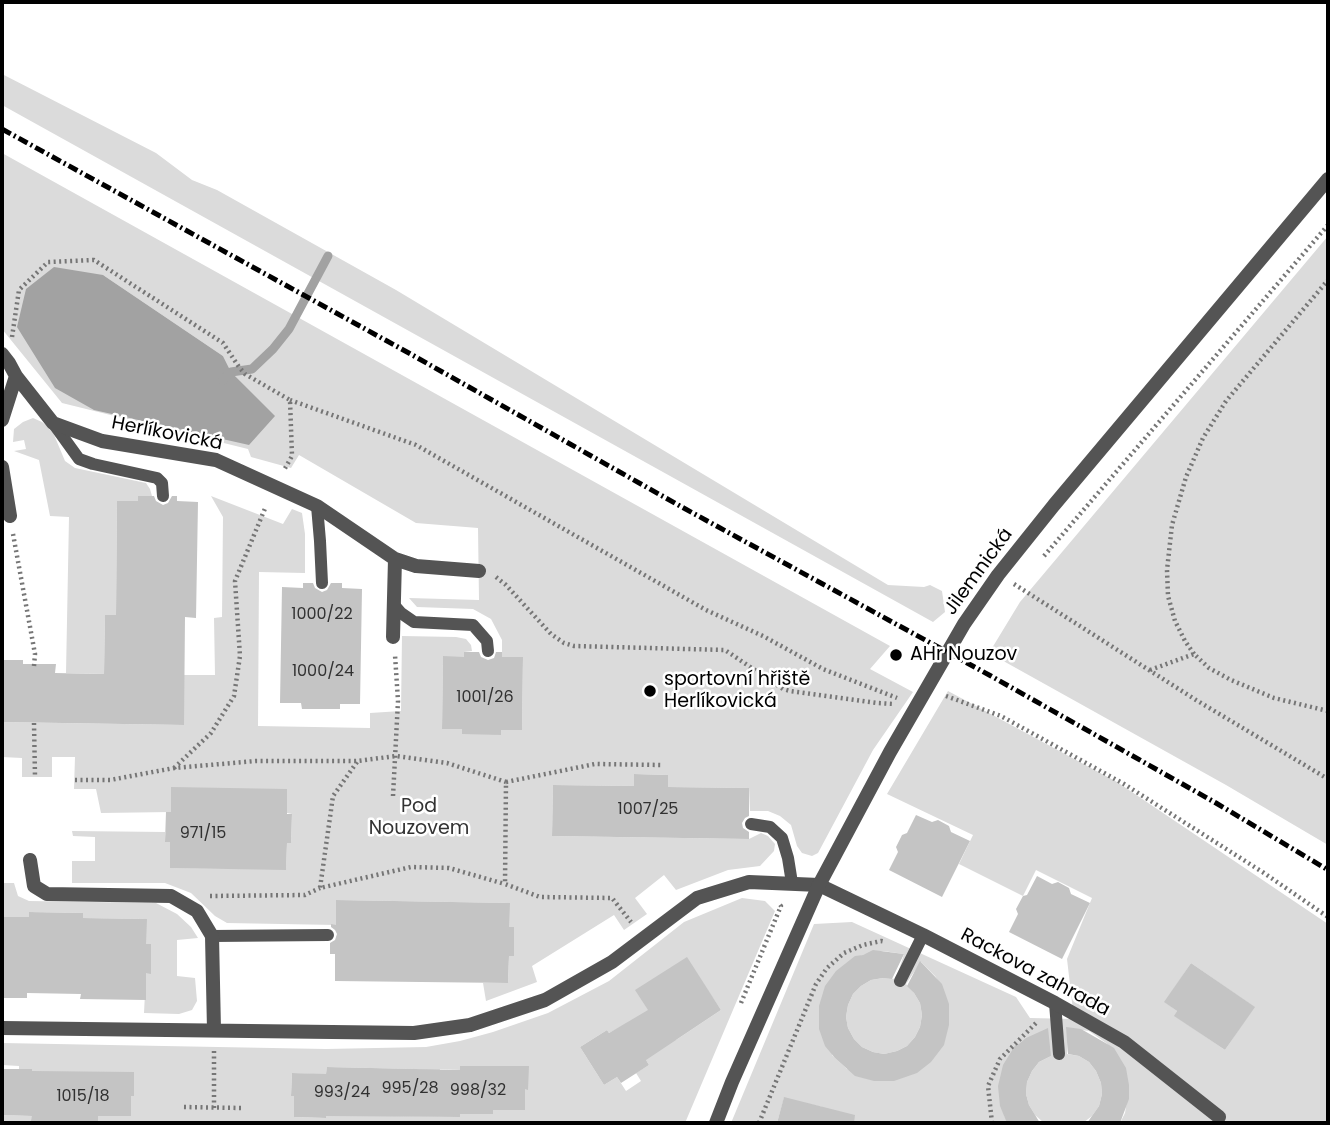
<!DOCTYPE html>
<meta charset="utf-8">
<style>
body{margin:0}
#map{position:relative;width:1330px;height:1125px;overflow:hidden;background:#fff;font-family:Poppins,sans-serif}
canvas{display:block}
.frame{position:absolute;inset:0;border:4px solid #000;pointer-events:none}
</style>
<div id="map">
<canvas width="1330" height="1125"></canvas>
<div class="frame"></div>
</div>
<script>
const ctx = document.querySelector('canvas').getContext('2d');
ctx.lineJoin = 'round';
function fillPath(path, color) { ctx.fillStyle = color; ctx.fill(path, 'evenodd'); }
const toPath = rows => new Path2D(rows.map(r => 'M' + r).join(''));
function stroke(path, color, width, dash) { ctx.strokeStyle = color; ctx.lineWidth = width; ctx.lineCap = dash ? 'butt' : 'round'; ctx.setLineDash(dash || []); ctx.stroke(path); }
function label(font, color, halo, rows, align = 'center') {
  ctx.font = font + ' Poppins,sans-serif'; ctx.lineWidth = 5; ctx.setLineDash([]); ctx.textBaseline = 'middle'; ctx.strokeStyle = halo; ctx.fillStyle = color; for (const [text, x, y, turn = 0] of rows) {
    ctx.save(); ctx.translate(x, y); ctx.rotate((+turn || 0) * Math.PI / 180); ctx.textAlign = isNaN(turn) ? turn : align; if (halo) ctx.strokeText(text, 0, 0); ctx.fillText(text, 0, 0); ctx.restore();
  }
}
fillPath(toPath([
 [2,74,156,153,192,180,217,190,396,290,888,585,924,587,930,585,942,591,945,612,933,622,2,105],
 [2,153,890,646,870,669,913,692,873,750,818,853,812,856,802,853,797,846,791,825,780,816,768,811,750,811,749,788,668,787,668,775,635,774,634,786,553,785,552,836,749,839,761,833,768,836,775,844,774,851,760,866,728,870,676,890,664,875,635,898,647,914,624,930,614,915,532,966,537,982,486,1001,483,983,508,983,509,956,514,956,514,928,509,927,509,903,336,900,336,925,227,923,215,916,191,893,165,883,72,883,72,861,95,861,95,837,73,836,72,831,165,832,165,841,170,842,170,868,286,869,287,843,291,843,292,814,171,788,171,812,101,813,96,789,74,789,75,757,52,757,52,777,22,777,22,758,2,757,2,722,183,725,184,675,215,675,214,618,222,617,223,517,211,496,283,524,292,509,302,513,305,534,305,573,259,572,258,726,370,728,370,713,401,711,402,636,456,637,466,639,471,645,472,651,464,652,464,657,443,657,442,728,462,729,501,735,501,730,522,730,523,658,502,657,502,640,491,619,473,609,417,607,409,598,479,600,478,528,416,523,299,455,291,468,251,457,248,449,62,403,2,329],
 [103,275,223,356,231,372,274,416],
 [1328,236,1328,845,1226,785,989,653,1020,602],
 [33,418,42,422,52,430,65,461,75,468,146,483,150,489,152,496,139,496,138,501,117,502,116,615,105,616,104,674,66,673,69,517,50,516,39,460,14,451,26,449,24,440,13,442,14,429,23,422],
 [948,691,1117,782,1328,924,1328,1123,1120,1123,1125,1113,1128,1095,1113,1050,1106,1043,1089,1031,1069,1028,1067,1054,1079,1056,1089,1062,1096,1071,1101,1083,1102,1094,1099,1106,1092,1116,1083,1123,1044,1123,1035,1115,1029,1105,1026,1094,1027,1082,1032,1071,1039,1062,1051,1056,1041,1032,1004,1115,1008,1123,818,1123,822,1107,784,1098,777,1123,731,1123,814,924,852,922,1016,997,1030,1018,1074,1019,1067,959,1092,898,1036,870,1023,896,959,864,973,835,887,794],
 [883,951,904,954,896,979,883,978,871,980,861,986,853,994,848,1005,846,1017,848,1028,854,1039,862,1047,873,1052,884,1054,897,1051,907,1046,915,1037,920,1027,922,1015,920,1003,914,993,906,984,921,962,935,976,941,985,895,1079,847,1069,832,1055,853,959,863,955],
 [1191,963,1254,1007,1225,1050,1175,1016,1177,1011,1165,1002],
 [2,883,14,883,18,896,29,901,156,903,177,914,191,927,198,938,177,940,177,976,195,978,197,1001,192,1010,179,1014,144,1013,146,973,151,973,151,945,146,944,146,919,83,918,83,913,29,912,29,917,2,917],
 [742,898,765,901,775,911,685,1123,2,1123,2,1115,32,1116,32,1121,98,1122,98,1116,32,1074,32,1069,19,1069,19,1066,2,1065,2,1043,326,1049,426,1047,460,1041,493,1032,548,1013,609,981,684,922],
 [686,958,721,1010,676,1040],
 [624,1025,649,1065,636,1073,641,1081,626,1091,617,1077,604,1085,580,1047,607,1030,609,1033],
 [461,1066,528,1066,528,1089,525,1089,525,1110,493,1110,492,1114,460,1114,459,1117,326,1115,325,1118,294,1117,294,1096,291,1096,292,1073,313,1074,326,1077,327,1067,414,1069,440,1071,440,1069,460,1070]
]), '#dbdbdb');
fillPath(toPath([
 [54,267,103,275,223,356,231,372,275,416,249,445,94,410,55,388,17,327,26,289]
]), '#a2a2a2');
stroke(toPath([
 [223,380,231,372,252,369,273,349,289,329,328,256]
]), '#a2a2a2', 9);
fillPath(toPath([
 [138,496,154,496,156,501,163,505,168,503,172,496,177,496,177,501,198,502,196,618,185,617,184,725,2,722,2,660,23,660,23,664,56,664,55,673,104,674,105,615,116,615,117,501,138,501],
 [303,583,313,583,315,588,322,592,327,590,331,583,342,583,342,588,362,589,360,704,340,704,340,709,302,709,301,703,280,703,282,587,303,588],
 [464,652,479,652,481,657,488,660,494,658,496,652,502,652,502,657,523,657,522,730,501,730,501,735,462,734,462,729,442,729,443,656,464,657],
 [634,774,668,775,668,787,749,788,749,816,745,818,742,823,743,828,749,832,749,839,552,836,553,785,634,786],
 [171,787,287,789,287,814,292,814,291,843,287,843,286,870,170,868,170,842,165,842,166,812,171,812],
 [916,815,932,822,938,820,949,826,951,832,970,841,942,897,889,870,898,852,896,847,902,835,907,833],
 [1037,876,1052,884,1058,882,1069,888,1071,894,1090,903,1062,959,1009,932,1018,914,1016,909,1023,896,1027,895],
 [336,900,510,903,509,927,514,927,514,956,509,956,508,983,335,981,335,954,330,954,330,943,335,940,337,934,335,930,331,927,331,924,336,925],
 [29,912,83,913,83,918,147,919,146,944,151,944,151,974,146,973,146,1000,80,999,81,994,27,993,27,998,2,998,2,917,29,917],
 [873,950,904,954,892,979,883,978,871,980,861,986,853,994,848,1005,846,1017,848,1028,854,1039,862,1047,873,1052,884,1054,897,1051,907,1046,915,1037,920,1027,922,1015,920,1003,914,993,907,986,920,961,942,984,949,1004,949,1025,944,1045,931,1062,917,1073,894,1081,874,1081,855,1076,835,1058,825,1046,819,1029,819,1006,825,986,836,971,855,956,863,955],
 [687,957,721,1010,646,1060,649,1065,621,1083,617,1077,604,1085,580,1047,607,1030,609,1033,648,1010,635,990],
 [1191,963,1255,1007,1225,1050,1174,1016,1177,1011,1164,1002],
 [1066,1027,1081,1029,1109,1045,1114,1048,1126,1068,1129,1085,1129,1099,1120,1123,1087,1123,1099,1106,1102,1094,1101,1083,1096,1071,1089,1062,1079,1056,1068,1054],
 [1048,1028,1051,1056,1039,1062,1032,1071,1027,1082,1026,1094,1029,1105,1040,1123,1007,1123,1000,1106,998,1086,1003,1065,1016,1044,1019,1044,1026,1038],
 [460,1066,529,1066,528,1090,525,1089,525,1110,493,1110,493,1114,460,1114,460,1117,326,1116,326,1118,294,1117,294,1096,291,1096,292,1073,326,1074,327,1067,460,1070],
 [2,1069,32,1069,32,1071,134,1072,134,1096,131,1096,131,1116,98,1116,98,1122,31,1121,32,1116,2,1115],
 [784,1097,855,1115,854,1123,777,1123]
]), '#c4c4c4');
stroke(toPath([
 [12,337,19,290,48,262,94,260,223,343,239,367,245,374,290,400,292,456,284,470],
 [290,400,416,445,706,610,763,636,823,669,897,698],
 [13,534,35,654,34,666],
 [1044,556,1328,225],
 [496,577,506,585,551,634,564,643,574,646,725,650,783,689,790,691,877,703,894,704],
 [1014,584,1196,700,1328,779],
 [1194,654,1185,641,1175,621,1168,596,1167,570,1172,525,1186,477,1203,438,1226,401,1328,280],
 [1150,670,1194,654,1209,668,1231,680,1274,698,1328,711],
 [946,696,1001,716,1124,784,1264,873,1328,917],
 [34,723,35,777],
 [357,762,333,796,320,888,411,867,449,868,505,884],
 [174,768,211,733,234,696,240,656,235,581,266,506],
 [75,780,110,780,174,768,256,761,357,761,396,756,447,763,506,782,505,884,540,897,612,898,631,922],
 [506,782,595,764,663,765],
 [393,796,398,701,395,655],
 [210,896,305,895,320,888],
 [741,1003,778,913,781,906,780,905],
 [184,1107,241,1108],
 [214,1108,214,1049],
 [759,1123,816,984,827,968,844,953,863,945,881,941,886,942],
 [992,1123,988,1086,1000,1059,1037,1022]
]), '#767676', 4.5, [2, 3.5]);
stroke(toPath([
 [53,423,79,459,93,464,157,478,162,483,163,496],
 [317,506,320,541,322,583],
 [394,605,401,613,414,622,473,625,487,641,488,651],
 [751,824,770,827,782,838,788,858,792,883],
 [212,936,328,935],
 [900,981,923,935],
 [1055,1003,1059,1054]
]), '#545454', 12);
stroke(toPath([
 [2,354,9,363,16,376,53,423,102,441,216,460,317,506,395,559,393,637],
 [2,420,16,376],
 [2,467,10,516],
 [395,559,416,566,479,571],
 [30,860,34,886,47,894,171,896,197,911,212,936,214,1030],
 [2,1028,414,1033,470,1025,545,1000,612,962,697,898,749,882,819,885,923,935,1055,1003,1124,1042,1219,1117]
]), '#545454', 14);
stroke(toPath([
 [716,1123,732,1082,819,885,890,752,964,624,998,575,1054,505,1328,179]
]), '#545454', 14);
stroke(toPath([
 [2,129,407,352,680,506,991,676,1216,803,1328,870]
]), '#000', 5, [10, 3.5, 2, 3.5]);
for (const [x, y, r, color] of [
 [896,655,7,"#000"],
 [650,691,7,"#000"]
]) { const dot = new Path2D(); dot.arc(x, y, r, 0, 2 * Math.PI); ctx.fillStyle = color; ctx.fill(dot); stroke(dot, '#fff', 2.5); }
label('16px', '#313131', null, [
 ["1000/22",322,615],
 ["1000/24",323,672],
 ["1001/26",485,698],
 ["1007/25",648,810],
 ["971/15",203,834],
 ["995/28",410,1089],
 ["998/32",478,1091],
 ["993/24",342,1093],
 ["1015/18",83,1097]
]);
label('19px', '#000', '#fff', [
 ["Herlíkovická",167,434,11],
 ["Jilemnická",979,572,-54],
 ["Rackova zahrada",1035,973,28]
]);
label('19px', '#000', '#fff', [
 ["AHr Nouzov",910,655],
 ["sportovní hřiště",664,680],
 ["Herlíkovická",664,702]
], 'left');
label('19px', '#323232', '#fff', [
 ["Pod",419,807],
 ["Nouzovem",419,829]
]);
</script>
